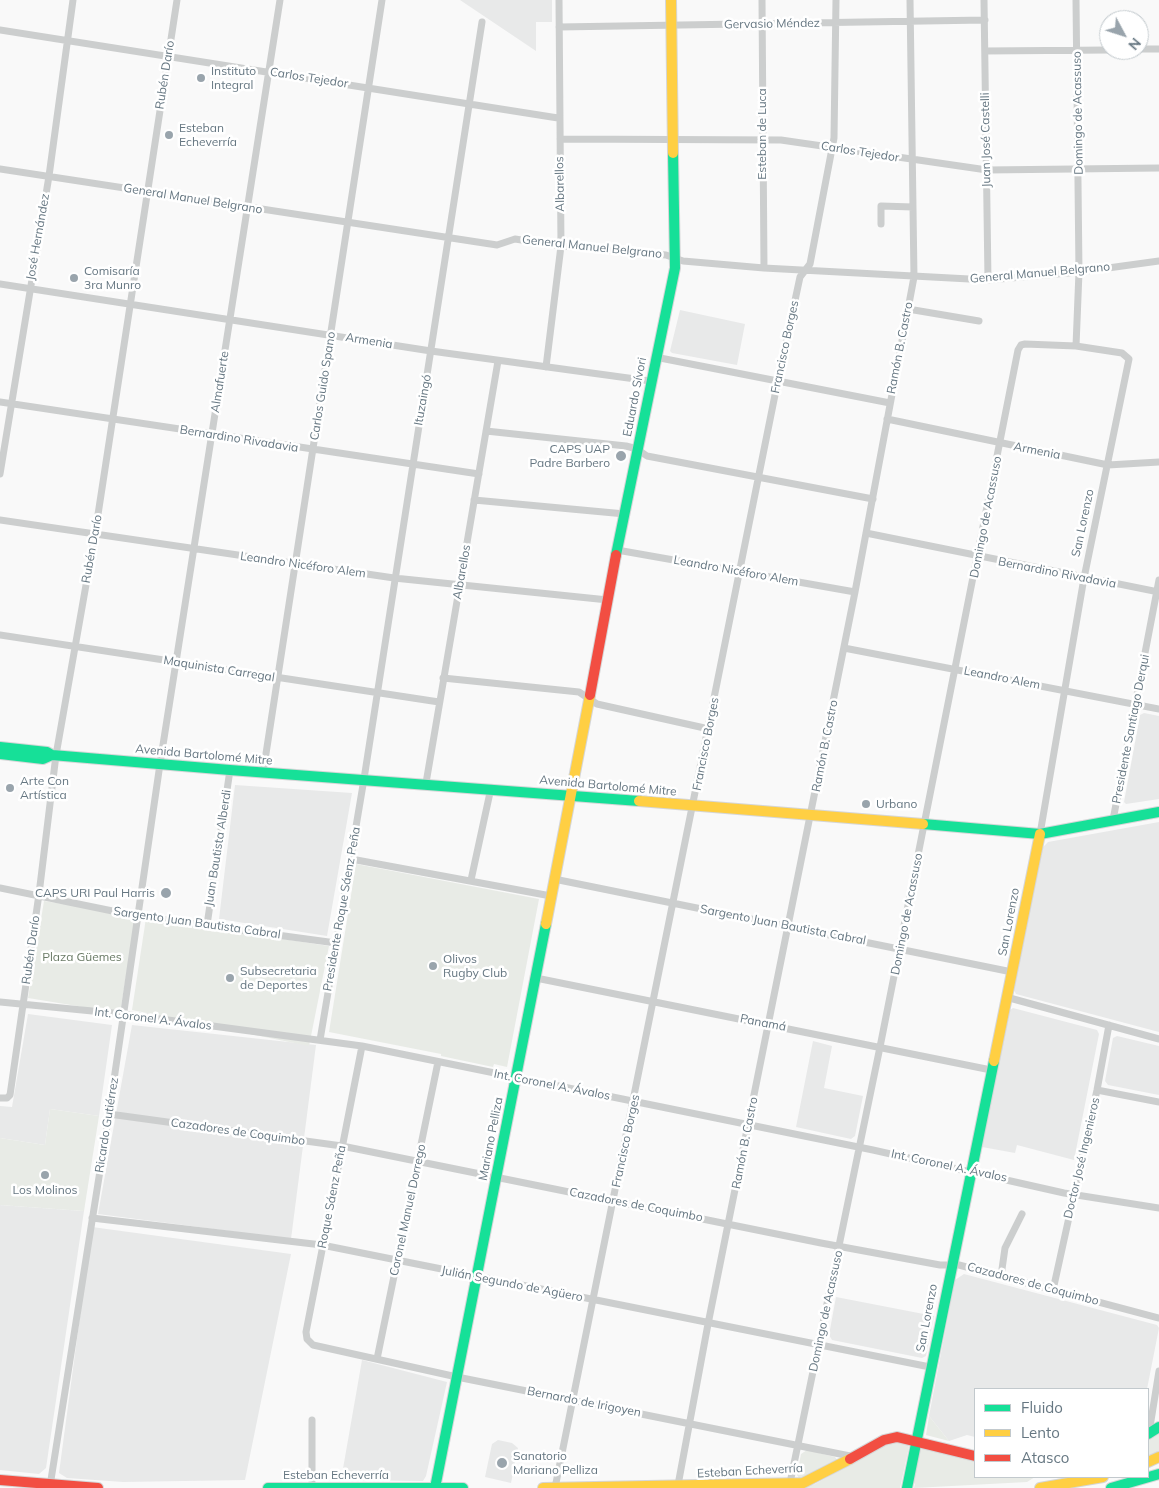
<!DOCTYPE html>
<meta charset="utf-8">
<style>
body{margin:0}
#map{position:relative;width:1159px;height:1488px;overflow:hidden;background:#f9f9f9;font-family:Mulish,sans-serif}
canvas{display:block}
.legend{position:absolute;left:974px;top:1388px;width:175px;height:90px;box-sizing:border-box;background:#fff;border:1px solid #c2c9cd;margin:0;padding:6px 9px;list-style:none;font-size:15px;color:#667782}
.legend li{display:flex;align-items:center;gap:10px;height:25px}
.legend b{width:25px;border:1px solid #c2c9cd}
.north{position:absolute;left:1099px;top:10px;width:50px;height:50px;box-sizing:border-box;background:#fff;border:1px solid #c2c9cd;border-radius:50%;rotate:130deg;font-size:14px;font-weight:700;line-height:20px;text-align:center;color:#667782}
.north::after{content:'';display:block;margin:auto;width:18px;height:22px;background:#99a4ac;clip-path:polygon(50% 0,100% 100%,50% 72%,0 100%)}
</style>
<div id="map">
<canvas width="1159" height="1488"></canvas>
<ul class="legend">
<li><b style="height:6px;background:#16e098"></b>Fluido</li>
<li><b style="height:6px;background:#ffcf43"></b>Lento</li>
<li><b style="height:6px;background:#f24e42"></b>Atasco</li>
</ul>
<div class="north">N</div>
</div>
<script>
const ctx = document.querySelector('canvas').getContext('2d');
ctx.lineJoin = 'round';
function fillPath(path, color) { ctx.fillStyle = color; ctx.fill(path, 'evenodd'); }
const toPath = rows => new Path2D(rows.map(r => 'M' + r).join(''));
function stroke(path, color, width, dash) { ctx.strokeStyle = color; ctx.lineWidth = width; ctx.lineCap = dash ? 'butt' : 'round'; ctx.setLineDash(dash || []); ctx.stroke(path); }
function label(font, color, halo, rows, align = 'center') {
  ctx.font = font + ' Mulish,sans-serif'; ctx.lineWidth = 5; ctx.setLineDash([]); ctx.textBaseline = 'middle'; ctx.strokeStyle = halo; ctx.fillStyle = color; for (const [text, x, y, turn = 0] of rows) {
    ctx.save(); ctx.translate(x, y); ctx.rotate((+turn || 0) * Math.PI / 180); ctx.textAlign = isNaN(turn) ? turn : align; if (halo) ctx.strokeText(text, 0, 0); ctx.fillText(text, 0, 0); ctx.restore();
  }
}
fillPath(toPath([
 [460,0,552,0,552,22,536,22,536,51],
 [680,310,745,324,737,365,672,353,670,351],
 [1144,713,1159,716,1159,799,1126,804,1124,802,1137,732,1140,715],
 [235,785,352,793,327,936,219,919],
 [1159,822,1159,1032,1016,994,1014,990,1043,847,1048,842],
 [1013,1008,1097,1030,1099,1034,1074,1160,1017,1145,1015,1153,982,1147,1010,1010],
 [28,1014,112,1025,99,1116,50,1109,45,1145,0,1138,0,1106,12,1107],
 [132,1025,316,1045,291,1239,98,1214],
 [1117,1036,1159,1046,1159,1095,1108,1085,1105,1081,1113,1038],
 [813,1041,832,1046,824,1088,863,1096,855,1136,851,1139,796,1127],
 [0,1205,84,1211,46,1468,39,1474,0,1470],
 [92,1227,291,1254,245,1480,123,1482,67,1478,59,1473],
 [964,1274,1157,1325,1159,1328,1147,1389,975,1389,975,1437,967,1435,949,1441,929,1416,955,1280],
 [836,1297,934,1316,926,1356,922,1358,832,1340,829,1335],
 [362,1360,447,1382,426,1476,423,1481,341,1480],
 [498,1440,512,1443,518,1448,511,1483,485,1477,492,1444]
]), '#e8e9e9');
fillPath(toPath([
 [356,864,539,899,507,1067,494,1064,493,1067,441,1056,441,1054,329,1032],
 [44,901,136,915,120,1013,28,998],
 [146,918,329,946,309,1046,132,1010],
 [50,1109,99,1116,84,1211,0,1205,0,1138,45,1145],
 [929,1416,949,1441,926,1435],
 [1159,1432,1159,1452,1148,1456,1148,1438],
 [898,1442,906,1442,909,1447,900,1488,767,1488,804,1487,815,1484,887,1444],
 [926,1446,975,1459,975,1477,1035,1477,1027,1482,914,1488,915,1484,912,1482,919,1450],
 [807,1450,835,1457,838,1461,804,1478,799,1478,797,1475,801,1454]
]), '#e8ebe6');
const fast = toPath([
 [616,555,675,268,673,153],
 [0,747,47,752,52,755,230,770,639,801],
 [0,754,43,759,52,755],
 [923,824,1040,834,1159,812],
 [1148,1434,1159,1427],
 [692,1486,701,1488],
 [268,1488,463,1488],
 [417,1488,420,1488],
 [435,1488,546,924],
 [907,1488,994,1061],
 [1111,1488,1159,1474]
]);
const slow = toPath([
 [671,0,673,153],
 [639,801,923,824],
 [546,924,590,695],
 [994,1061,1040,834],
 [1148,1462,1159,1457],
 [543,1488,803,1483,850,1459],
 [1040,1488,1103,1477]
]);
const jam = toPath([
 [590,695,616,555],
 [850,1459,884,1440,897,1437,975,1456],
 [0,1480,98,1488]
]);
stroke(fast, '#d5d6d7', 12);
stroke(slow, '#d5d6d7', 12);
stroke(jam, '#d5d6d7', 12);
stroke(toPath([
 [762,0,764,268],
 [984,0,988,280],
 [559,27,985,20],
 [0,30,558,118],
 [1139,49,1159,49],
 [985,51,1109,50],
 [560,139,781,140,987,170,1159,168],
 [0,169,497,245,515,239,561,246,666,255,683,261,764,268,988,280,1079,272,1159,261],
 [881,224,881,206,913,207],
 [0,284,431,351,650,381],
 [908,309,979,321],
 [1076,346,1079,272,1076,0],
 [655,357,890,403],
 [546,367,561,246,559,0],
 [0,402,479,474],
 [887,419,1108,465,1159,462],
 [486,431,626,446,637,449,647,456,873,499],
 [0,474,49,176,73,0],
 [474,500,625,514],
 [0,520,394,578,608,600],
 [866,533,1159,592],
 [617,550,855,592],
 [0,635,439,702],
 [844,648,1159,709],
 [443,678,579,692,597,704,709,729],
 [263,773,382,0],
 [426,783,498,361],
 [1113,820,1159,580],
 [351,859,551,896],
 [554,879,1012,972],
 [471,880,491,788],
 [0,888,137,916,336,943],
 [207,925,230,770],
 [536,978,991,1070],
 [1006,997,1159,1039],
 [0,1002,123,1014,362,1046,873,1150,1064,1193,1159,1208],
 [320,1040,364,779,482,22],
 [362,1046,306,1332,307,1339,313,1345,457,1377,855,1457],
 [1097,1090,1159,1102],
 [0,1098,7,1098,10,1095,39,894,56,755,95,534,177,0],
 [109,1114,342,1146,821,1243,940,1265,959,1265,1159,1318],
 [92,1218,322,1245,930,1367],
 [1001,1276,1005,1248,1022,1214],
 [1053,1290,1097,1090,1109,1025],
 [377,1359,438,1062],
 [312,1420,312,1487],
 [1149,1433,1159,1371],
 [790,1483,880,1047,1018,350,1021,345,1025,344,1076,346,1122,353,1129,359,1084,578,1040,834],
 [678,1485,708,1324,855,592,914,277,910,0],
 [50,1486,109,1114,160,764,280,0],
 [555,1488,778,380,800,277,810,264,834,138,836,0]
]), '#cccece', 7);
stroke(fast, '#16e098', 10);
stroke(slow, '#ffcf43', 10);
stroke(jam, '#f24e42', 10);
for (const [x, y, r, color] of [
 [201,78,5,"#99a4ac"],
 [169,135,5,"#99a4ac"],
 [74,278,5,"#99a4ac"],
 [621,456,6,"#99a4ac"],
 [10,788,5,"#99a4ac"],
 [866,804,5,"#99a4ac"],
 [166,893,6,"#99a4ac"],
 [433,966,5,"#99a4ac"],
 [230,978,5,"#99a4ac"],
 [45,1175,5,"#99a4ac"],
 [502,1463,6,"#99a4ac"]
]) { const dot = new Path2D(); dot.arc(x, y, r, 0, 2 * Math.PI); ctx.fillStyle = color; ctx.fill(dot); stroke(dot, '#fff', 2); }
label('12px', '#667782', '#fff', [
 ["Gervasio Méndez",772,24,-1],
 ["Rubén Darío",165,75,-81],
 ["Carlos Tejedor",309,78,9],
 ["Domingo de Acassuso",1078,113,-91],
 ["Esteban de Luca",762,134,-90],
 ["Juan José Castelli",986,140,-91],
 ["Carlos Tejedor",860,152,9],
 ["Albarellos",560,184,-91],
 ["General Manuel Belgrano",193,199,9],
 ["José Hernández",38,237,-80],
 ["General Manuel Belgrano",592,247,6],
 ["General Manuel Belgrano",1040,273,-5],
 ["Armenia",369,341,9],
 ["Francisco Borges",785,347,-78],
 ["Ramón B. Castro",900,348,-79],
 ["Almafuerte",220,382,-81],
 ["Carlos Guido Spano",323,386,-81],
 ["Eduardo Sívori",635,397,-79],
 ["Ituzaingó",423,400,-80],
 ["Bernardino Rivadavia",239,439,9],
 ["Armenia",1037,451,11],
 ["Domingo de Acassuso",986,517,-79],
 ["San Lorenzo",1083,523,-78],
 ["Rubén Darío",92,549,-80],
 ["Leandro Nicéforo Alem",303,565,8],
 ["Leandro Nicéforo Alem",736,571,10],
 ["Albarellos",462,572,-80],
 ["Bernardino Rivadavia",1057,573,11],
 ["Maquinista Carregal",219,669,9],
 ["Leandro Alem",1002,678,11],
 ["Presidente Santiago Derqui",1131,729,-79],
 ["Francisco Borges",706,744,-79],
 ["Ramón B. Castro",825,746,-79],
 ["Avenida Bartolomé Mitre",204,755,5],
 ["Avenida Bartolomé Mitre",608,786,5],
 ["Juan Bautista Alberdi",218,848,-81],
 ["Presidente Roque Sáenz Peña",342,909,-80],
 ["Domingo de Acassuso",907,914,-79],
 ["San Lorenzo",1009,922,-79],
 ["Sargento Juan Bautista Cabral",197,923,8],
 ["Sargento Juan Bautista Cabral",783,925,11],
 ["Rubén Darío",31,950,-82],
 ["Int. Coronel A. Ávalos",153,1019,7],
 ["Panamá",763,1023,11],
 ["Int. Coronel A. Ávalos",552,1085,11],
 ["Ricardo Gutiérrez",107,1125,-81],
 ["Cazadores de Coquimbo",238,1132,8],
 ["Mariano Pelliza",491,1139,-79],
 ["Francisco Borges",626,1141,-78],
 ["Ramón B. Castro",745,1143,-79],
 ["Doctor José Ingenieros",1082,1158,-77],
 ["Int. Coronel A. Ávalos",949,1166,12],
 ["Roque Sáenz Peña",332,1197,-79],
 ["Cazadores de Coquimbo",636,1205,11],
 ["Coronel Manuel Dorrego",408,1210,-78],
 ["Julián Segundo de Agüero",512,1284,11],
 ["Cazadores de Coquimbo",1033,1284,15],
 ["Domingo de Acassuso",826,1311,-78],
 ["San Lorenzo",927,1318,-79],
 ["Bernardo de Irigoyen",584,1402,11],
 ["Esteban Echeverría",750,1471,-3],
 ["Esteban Echeverría",336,1475]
]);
label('12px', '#667782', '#fff', [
 ["Instituto",211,71],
 ["Integral",211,85],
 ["Esteban",179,128],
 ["Echeverría",179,142],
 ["Comisaría",84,271],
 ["3ra Munro",84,285],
 ["CAPS UAP",610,449,"right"],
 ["Padre Barbero",610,463,"right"],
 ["Arte Con",20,781],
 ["Artística",20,795],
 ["Urbano",876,804],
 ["CAPS URI Paul Harris",155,893,"right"],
 ["Olivos",443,959],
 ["Rugby Club",443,973],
 ["Subsecretaria",240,971],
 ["de Deportes",240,985],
 ["Los Molinos",45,1190,"center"],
 ["Sanatorio",513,1456],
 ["Mariano Pelliza",513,1470]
], 'left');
label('12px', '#697a65', '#fff', [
 ["Plaza Güemes",82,957]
]);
</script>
